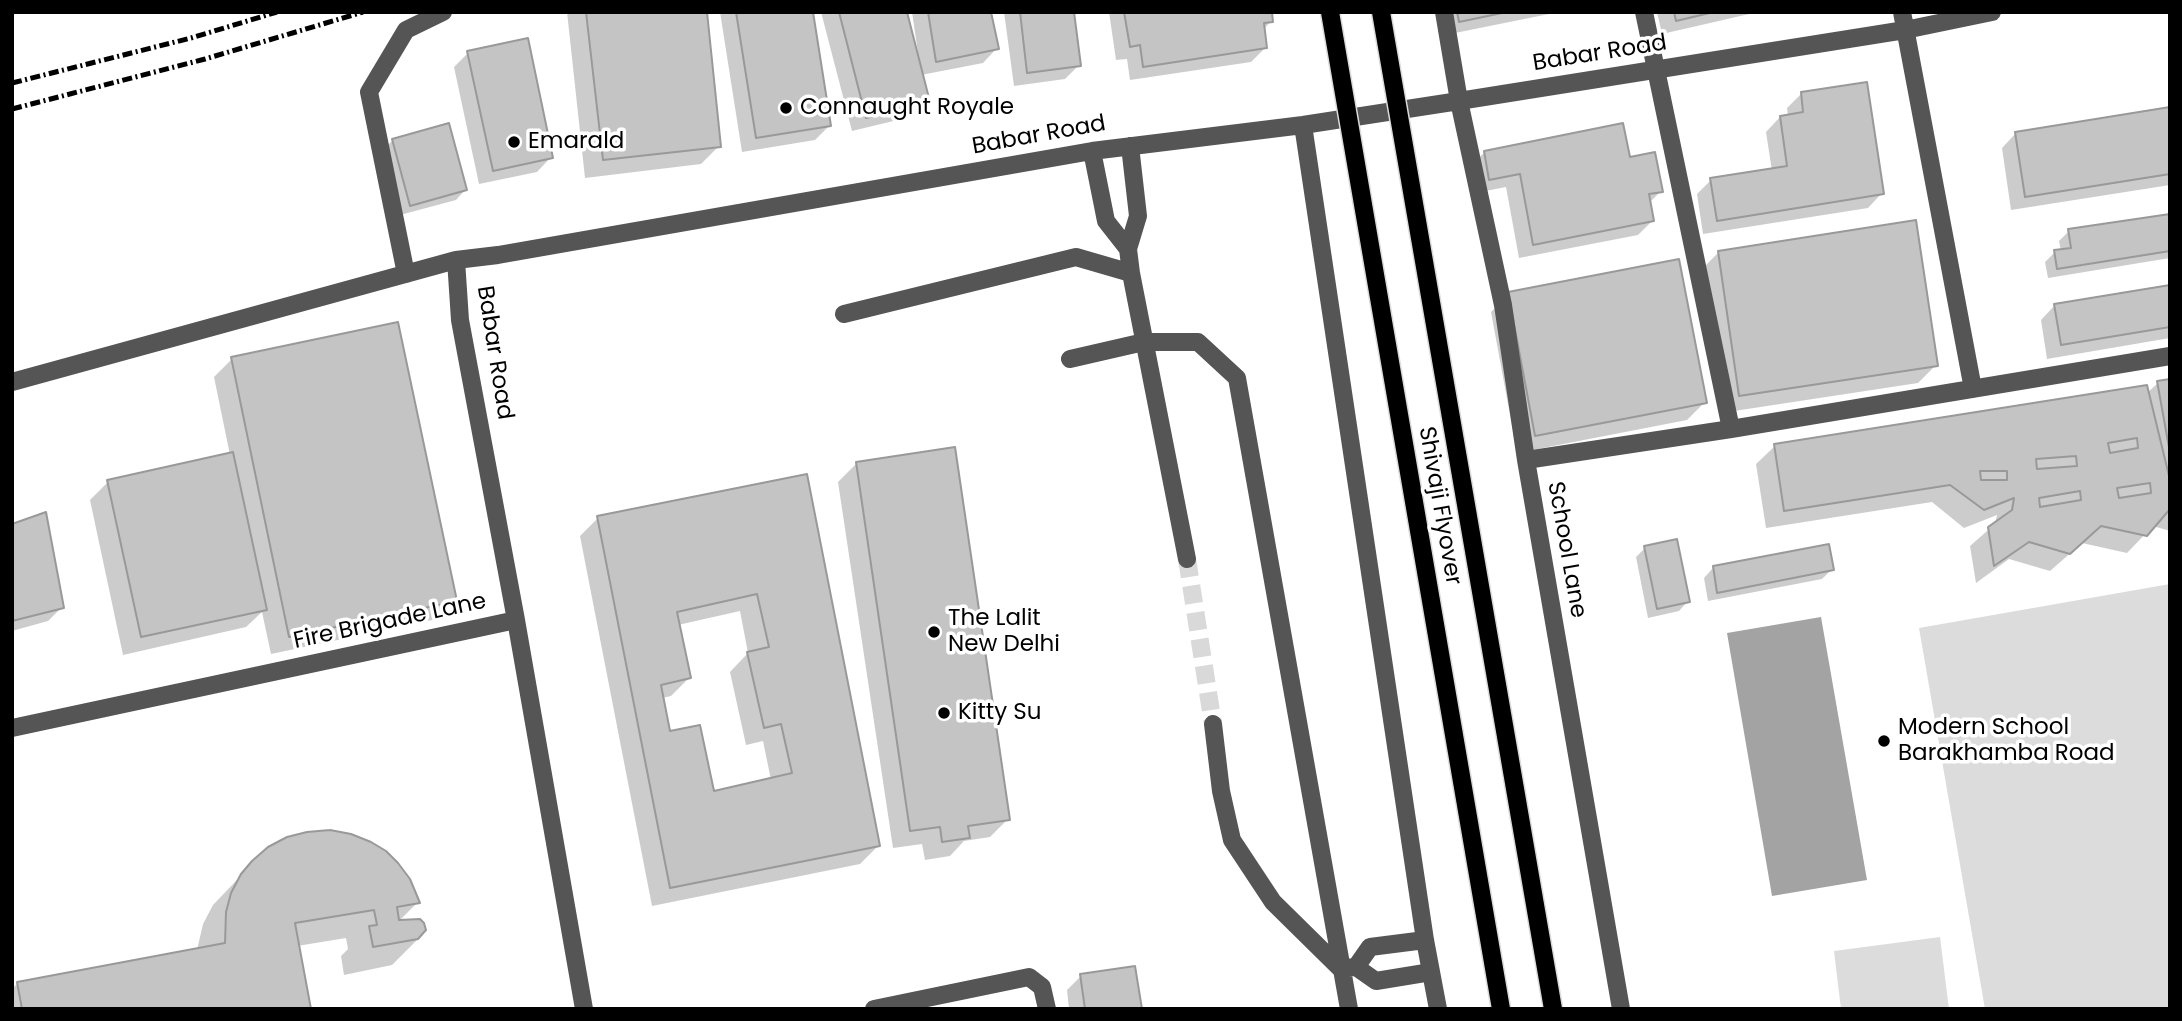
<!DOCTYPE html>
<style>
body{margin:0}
#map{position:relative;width:2182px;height:1021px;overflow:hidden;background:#fff;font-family:Poppins,sans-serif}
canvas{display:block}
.frame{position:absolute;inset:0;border:14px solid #000;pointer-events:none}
</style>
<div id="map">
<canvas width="2182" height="1021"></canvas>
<div class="frame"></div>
</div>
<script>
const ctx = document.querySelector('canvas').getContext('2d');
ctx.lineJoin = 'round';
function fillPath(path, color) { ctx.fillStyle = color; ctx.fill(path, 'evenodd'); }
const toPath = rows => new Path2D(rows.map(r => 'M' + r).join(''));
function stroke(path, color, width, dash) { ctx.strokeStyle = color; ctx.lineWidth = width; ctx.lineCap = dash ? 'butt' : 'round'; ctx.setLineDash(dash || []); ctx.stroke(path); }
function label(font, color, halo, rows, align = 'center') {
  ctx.font = font + ' Poppins,sans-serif'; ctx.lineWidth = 7; ctx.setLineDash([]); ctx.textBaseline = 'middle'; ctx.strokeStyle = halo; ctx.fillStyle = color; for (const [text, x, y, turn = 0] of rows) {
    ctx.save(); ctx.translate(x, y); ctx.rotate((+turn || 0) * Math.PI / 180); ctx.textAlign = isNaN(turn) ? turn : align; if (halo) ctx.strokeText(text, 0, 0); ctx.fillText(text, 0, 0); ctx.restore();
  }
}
fillPath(toPath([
 [2170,584,2170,1009,1985,1009,1919,628],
 [1940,937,1949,1009,1841,1009,1834,951]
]), '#dcdcdc');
fillPath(toPath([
 [1821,617,1867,880,1772,896,1727,633]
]), '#a3a3a3');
fillPath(toPath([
 [567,12,705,12,719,146,701,164,585,178],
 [720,12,811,12,829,126,815,140,742,152],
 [821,12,905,12,916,53,918,53,912,12,990,12,997,48,983,63,921,75,928,101,914,116,852,131],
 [1004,12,1072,12,1079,65,1065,79,1014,86],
 [1109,12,1270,12,1271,21,1263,30,1265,48,1251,62,1130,80,1127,59,1116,60],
 [1440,12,1559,12,1445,35],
 [1657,12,1758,12,1662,34],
 [468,53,551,157,537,172,479,184,454,67],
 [1801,94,1882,193,1868,208,1703,234,1697,194,1711,180,1772,171,1766,132,1780,117,1788,116,1787,108],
 [2170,109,2170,185,2011,210,2002,148,2016,133],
 [393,140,465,190,456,200,400,215,383,150],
 [1485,152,1628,159,1661,191,1649,203,1652,221,1638,235,1519,258,1506,187,1475,193,1470,166],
 [2170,215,2170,258,2048,278,2045,262,2055,252,2061,251,2059,241,2069,231],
 [1718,253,1936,365,1918,383,1721,413,1700,271],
 [2170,286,2170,338,2047,359,2041,320,2055,305],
 [1509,294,1705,402,1687,420,1517,453,1491,312],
 [232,359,455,601,437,619,271,654,262,612,246,627,123,655,90,500,108,482,230,455,214,377],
 [2170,380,2170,474,2166,475,2170,482,2170,531,2153,526,2127,553,2082,543,2050,571,2009,559,1976,583,1970,546,1995,524,1997,515,1964,528,1932,502,1766,528,1756,464,1775,446,2147,393,2158,383],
 [856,464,1008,819,990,837,964,841,950,856,925,860,922,844,893,848,838,482],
 [806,477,878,846,860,864,652,906,580,536,598,518],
 [740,611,748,653,730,672,746,745,763,741,771,780,713,793,669,733,662,698,671,696,689,678,678,625],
 [12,526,62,607,48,621,12,631],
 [1645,548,1688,601,1679,611,1648,618,1636,557],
 [1713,568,1832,569,1822,579,1708,601,1704,578],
 [254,862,418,902,398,922,421,936,392,965,344,975,341,956,348,949,346,938,297,946,309,1009,12,1009,12,989,17,984,197,950,203,924,213,905],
 [1081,976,1140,1009,1069,1009,1067,990]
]), '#0003');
const building = toPath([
 [586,12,707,12,721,147,603,160,586,12],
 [736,12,813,12,831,126,756,138,736,12],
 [839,12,907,12,930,102,866,118,839,12],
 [928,12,991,12,999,49,936,62,928,12],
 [1020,12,1074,12,1081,66,1027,73,1020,12],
 [1124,12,1272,12,1273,22,1264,23,1267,48,1143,67,1140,45,1130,47,1124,12],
 [1457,12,1507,12,1459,22,1457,12],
 [1674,12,1714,12,1676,21,1674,12],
 [528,38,553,158,493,171,467,51,528,38],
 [1867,82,1884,194,1717,221,1710,178,1787,166,1780,116,1803,112,1801,92,1867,82],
 [2170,107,2170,174,2025,197,2015,132,2170,107],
 [449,123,467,190,410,206,392,139,449,123],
 [1623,123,1630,157,1655,152,1663,192,1649,194,1654,221,1533,245,1520,174,1489,180,1484,151,1623,123],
 [2170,214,2170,251,2057,269,2054,250,2071,248,2068,229,2170,214],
 [1916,220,1938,366,1739,396,1718,251,1916,220],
 [1679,259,1707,403,1535,436,1508,292,1679,259],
 [2170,285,2170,327,2061,345,2054,304,2170,285],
 [398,322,457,601,289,637,231,357,398,322],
 [2170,379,2170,453,2157,381,2170,379],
 [2147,385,2170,480,2170,509,2147,536,2101,526,2070,554,2029,542,1994,566,1988,527,2012,510,2014,498,1984,510,1950,485,1784,511,1774,444,2147,385],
 [2137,438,2138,448,2110,453,2108,443,2137,438],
 [2076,456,2077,466,2037,469,2036,459,2076,456],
 [1980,471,2007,471,2007,480,1981,480,1980,471],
 [2150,483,2151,493,2119,498,2117,488,2150,483],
 [2080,491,2081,500,2040,507,2039,498,2080,491],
 [955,447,1010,820,968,826,970,838,942,842,940,827,910,831,856,462,955,447],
 [233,452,267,610,141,637,107,480,233,452],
 [807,474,880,846,670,888,597,516,807,474],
 [757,594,769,647,747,652,764,728,781,724,792,773,714,791,700,725,670,731,661,685,691,678,677,612,757,594],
 [46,512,64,608,12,621,12,524,46,512],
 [1677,539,1690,602,1657,609,1644,546,1677,539],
 [1829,544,1834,570,1717,593,1713,566,1829,544],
 [330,830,351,834,371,842,386,851,398,863,410,879,420,903,397,907,399,920,420,919,424,923,426,930,418,939,373,947,369,926,377,925,374,910,295,923,311,1009,22,1009,17,982,225,943,226,912,231,893,241,874,252,861,268,847,287,837,307,832,330,830],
 [1135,966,1142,1009,1085,1009,1080,974,1135,966]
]);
fillPath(building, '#c4c4c4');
stroke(building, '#999', 2);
stroke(toPath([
 [1187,559,1213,724]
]), '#d9d9d9', 18, [18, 9]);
stroke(toPath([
 [1444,12,1459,101,1503,305,1526,460,1621,1009],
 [1644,12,1731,429],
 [1902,12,1973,389],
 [1303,125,1425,940,1438,1009],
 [1130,146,1138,216,1128,249,1131,273,1187,559],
 [1092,151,1106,221,1128,249],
 [406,274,369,92,406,30,443,12],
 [844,314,1076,257,1131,273],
 [1070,359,1144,342,1198,342,1237,378,1349,1009],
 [12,382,456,260],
 [1526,460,1731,429,2170,356],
 [516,620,460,320,456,260,498,255,1092,151,1303,125,1459,101,1905,30,1992,12],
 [1213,724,1221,791,1232,840,1273,902,1340,968],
 [12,728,516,620,584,1009],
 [1356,967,1370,947,1425,940],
 [1340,968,1356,967,1376,981,1431,972],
 [874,1009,1029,977,1042,987,1047,1009]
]), '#555', 18);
stroke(toPath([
 [12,83,191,38,277,12],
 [12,109,205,59,363,12]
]), '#000', 5, [10, 3.5, 2, 3.5]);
const majorBridge = toPath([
 [1330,12,1501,1009],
 [1381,12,1553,1009]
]);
stroke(majorBridge, '#dbdbdb', 21, []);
stroke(majorBridge, '#000', 18);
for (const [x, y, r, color] of [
 [786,108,7,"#000"],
 [514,142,7,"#000"],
 [934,632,7,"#000"],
 [944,713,7,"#000"],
 [1884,741,7,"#000"]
]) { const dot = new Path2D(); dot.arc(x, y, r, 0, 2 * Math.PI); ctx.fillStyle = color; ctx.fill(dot); stroke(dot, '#fff', 2.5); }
label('23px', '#000', '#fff', [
 ["Babar Road",1600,54,-9],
 ["Babar Road",1039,136,-10],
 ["Babar Road",494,353,81],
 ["Shivaji Flyover",1439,506,80],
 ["School Lane",1566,550,80],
 ["Fire Brigade Lane",390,622,-12]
]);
label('23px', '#000', '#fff', [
 ["Connaught Royale",800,108],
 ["Emarald",528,142],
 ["The Lalit",948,619],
 ["New Delhi",948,645],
 ["Kitty Su",958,713],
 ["Modern School",1898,728],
 ["Barakhamba Road",1898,754]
], 'left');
</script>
